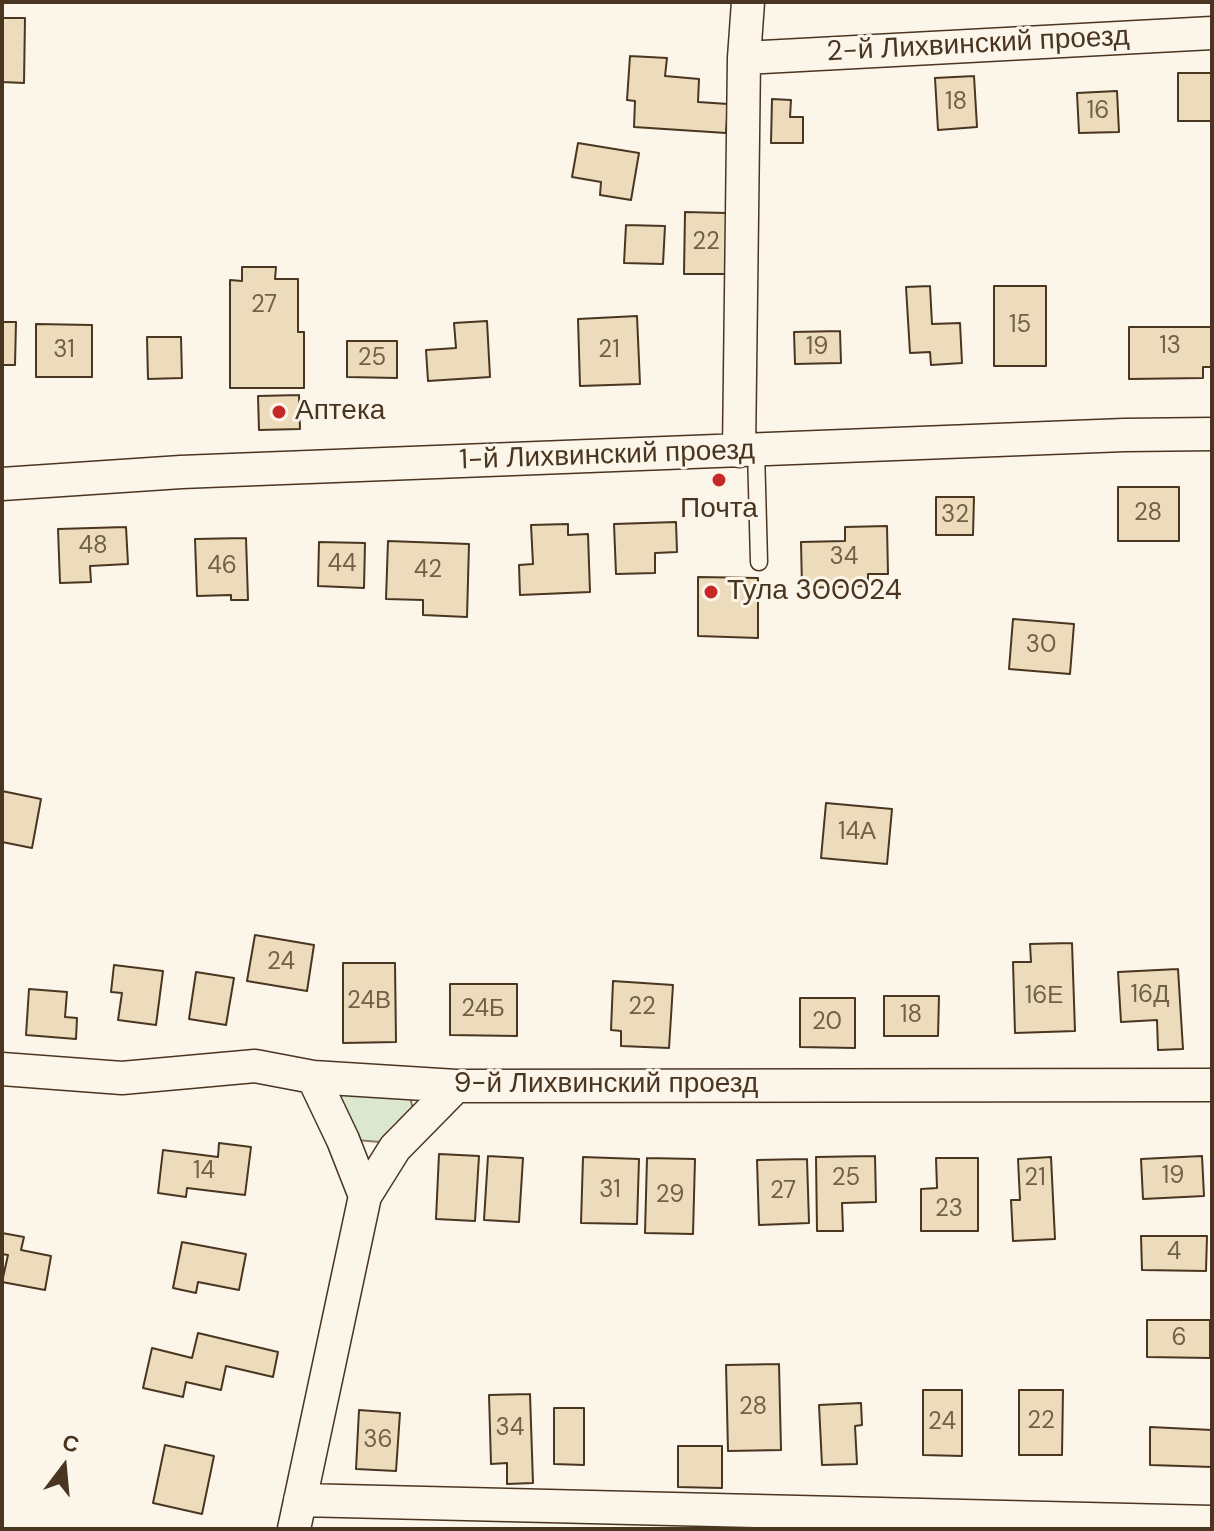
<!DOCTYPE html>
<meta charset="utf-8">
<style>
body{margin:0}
#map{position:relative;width:1214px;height:1531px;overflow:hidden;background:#fbf6e9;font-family:"DM Sans",sans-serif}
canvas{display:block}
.frame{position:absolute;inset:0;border:4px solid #4a3520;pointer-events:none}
.north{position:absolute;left:24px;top:1427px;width:80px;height:80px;-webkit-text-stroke:6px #fbf6e9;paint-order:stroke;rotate:16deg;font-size:22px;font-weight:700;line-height:32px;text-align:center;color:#4a3520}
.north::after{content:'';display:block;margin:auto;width:28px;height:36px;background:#4a3520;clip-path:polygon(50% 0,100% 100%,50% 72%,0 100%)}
</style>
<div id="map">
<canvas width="1214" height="1531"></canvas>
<div class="frame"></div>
<div class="north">С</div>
</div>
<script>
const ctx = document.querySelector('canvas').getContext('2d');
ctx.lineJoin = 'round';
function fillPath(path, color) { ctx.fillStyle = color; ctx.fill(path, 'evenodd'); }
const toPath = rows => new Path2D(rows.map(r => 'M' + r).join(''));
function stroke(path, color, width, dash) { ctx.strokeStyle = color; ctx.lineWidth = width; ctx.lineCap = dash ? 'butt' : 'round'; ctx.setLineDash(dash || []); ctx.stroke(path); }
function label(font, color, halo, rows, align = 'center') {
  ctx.font = font + ' "DM Sans",sans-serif'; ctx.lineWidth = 6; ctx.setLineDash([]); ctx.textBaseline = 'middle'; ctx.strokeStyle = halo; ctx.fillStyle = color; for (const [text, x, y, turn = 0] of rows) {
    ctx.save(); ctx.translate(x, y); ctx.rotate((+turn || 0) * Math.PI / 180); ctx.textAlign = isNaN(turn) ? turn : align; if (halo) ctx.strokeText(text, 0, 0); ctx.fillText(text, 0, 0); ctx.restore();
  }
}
const green = toPath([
 [337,1094,410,1098,413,1108,380,1142,356,1140,337,1094]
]);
fillPath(green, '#dce7d0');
stroke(green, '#887966', 2);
const building = toPath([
 [2,18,25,18,24,83,2,82,2,18],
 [630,56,667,58,665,76,699,79,698,102,728,104,726,133,634,127,635,101,627,100,630,56],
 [1178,73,1212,73,1212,121,1178,121,1178,73],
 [974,76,977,127,938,130,935,78,974,76],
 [1117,91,1119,132,1079,133,1077,93,1117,91],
 [772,99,791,100,790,117,803,117,803,143,771,143,772,99],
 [578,143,639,153,631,200,600,195,601,182,572,177,578,143],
 [685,212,727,213,727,274,684,274,685,212],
 [626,225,665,226,663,264,624,263,626,225],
 [242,267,276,267,275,279,298,279,298,332,304,332,304,388,230,388,230,280,242,281,242,267],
 [930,286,932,324,960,323,962,363,931,365,930,352,910,353,906,287,930,286],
 [994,286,1046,286,1046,366,994,366,994,286],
 [637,316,640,384,580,386,578,319,637,316],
 [487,321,490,377,428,381,426,350,456,348,454,323,487,321],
 [2,322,16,322,15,365,2,365,2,322],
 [36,324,92,325,92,377,36,377,36,324],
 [1129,327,1212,327,1212,367,1203,367,1203,378,1129,379,1129,327],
 [840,331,841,363,795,364,794,332,840,331],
 [147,337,181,337,182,378,148,379,147,337],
 [347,341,397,341,397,378,347,377,347,341],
 [299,395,300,429,259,430,258,396,299,395],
 [1118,487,1179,487,1179,541,1118,541,1118,487],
 [936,497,974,497,973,535,936,535,936,497],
 [676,522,677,552,655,553,655,573,616,574,614,524,676,522],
 [568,524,568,535,588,534,590,592,520,595,519,565,533,564,531,525,568,524],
 [887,526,888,574,868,574,868,586,802,588,801,542,845,541,845,527,887,526],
 [126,527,128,564,90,566,91,582,60,583,58,529,126,527],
 [246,538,248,600,231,600,231,595,197,596,195,539,246,538],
 [388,541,469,544,467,617,423,615,423,600,386,599,388,541],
 [319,542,365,543,364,588,318,586,319,542],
 [698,577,758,578,758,638,698,636,698,577],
 [1013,619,1074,624,1070,674,1009,669,1013,619],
 [2,791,41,799,32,848,2,842,2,791],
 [826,803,892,809,887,864,821,858,826,803],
 [255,935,314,945,307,991,247,981,255,935],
 [1072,943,1075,1031,1015,1033,1013,962,1031,962,1030,944,1072,943],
 [343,963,395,963,396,1042,343,1043,343,963],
 [114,965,163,971,156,1025,118,1020,122,993,111,992,114,965],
 [1178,969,1183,1049,1158,1050,1157,1020,1121,1022,1118,972,1178,969],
 [196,972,234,978,226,1025,189,1019,196,972],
 [613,981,673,985,669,1048,621,1046,621,1031,611,1030,613,981],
 [450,984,517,984,517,1036,450,1035,450,984],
 [29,989,67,992,65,1017,77,1018,76,1039,26,1035,29,989],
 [884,996,939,996,938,1036,884,1036,884,996],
 [800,998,855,998,855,1048,800,1047,800,998],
 [219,1143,251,1147,245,1195,187,1188,186,1197,158,1193,163,1150,218,1157,219,1143],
 [439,1154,479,1156,475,1221,436,1219,439,1154],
 [488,1156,523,1158,519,1222,484,1220,488,1156],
 [875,1156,876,1202,842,1203,843,1231,817,1231,816,1157,875,1156],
 [1202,1156,1204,1196,1143,1199,1141,1159,1202,1156],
 [583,1157,639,1159,637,1224,581,1223,583,1157],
 [1051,1157,1055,1239,1013,1241,1011,1200,1020,1200,1018,1159,1051,1157],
 [647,1158,695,1159,693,1234,645,1233,647,1158],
 [936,1158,978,1158,978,1231,921,1231,921,1189,937,1188,936,1158],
 [807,1159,809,1223,759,1225,757,1160,807,1159],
 [2,1233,24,1237,21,1250,51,1256,45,1290,2,1282,8,1255,2,1254,2,1233],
 [1141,1236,1207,1236,1206,1271,1142,1270,1141,1236],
 [182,1242,246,1254,239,1290,198,1282,196,1293,173,1288,182,1242],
 [1147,1320,1210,1320,1210,1358,1147,1357,1147,1320],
 [198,1333,278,1352,273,1377,226,1366,221,1390,186,1382,183,1397,143,1388,152,1348,192,1358,198,1333],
 [779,1364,781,1450,728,1451,726,1365,779,1364],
 [923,1390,962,1390,962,1456,923,1455,923,1390],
 [1019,1390,1063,1390,1062,1455,1019,1455,1019,1390],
 [530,1394,533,1483,507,1484,507,1463,491,1464,489,1395,530,1394],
 [861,1403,862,1425,855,1426,857,1464,822,1465,819,1405,861,1403],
 [554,1408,584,1408,584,1465,554,1464,554,1408],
 [359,1410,400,1413,396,1471,356,1469,359,1410],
 [1150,1427,1212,1430,1212,1467,1150,1465,1150,1427],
 [165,1445,214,1456,202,1514,153,1503,165,1445],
 [678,1446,722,1446,722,1488,678,1487,678,1446]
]);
fillPath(building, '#ecdcbc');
stroke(building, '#4a3520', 2);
const service = toPath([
 [756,450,759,562]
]);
const minor = toPath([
 [744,58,1212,33],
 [739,451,744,58,748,2],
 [2,484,181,472,1124,435,1212,434],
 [2,1069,122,1078,255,1066,313,1077,456,1086,1212,1085],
 [365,1196,395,1148,456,1086],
 [300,1500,1212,1522],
 [294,1529,365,1196,343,1140,313,1077]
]);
stroke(service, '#4a3520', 19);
stroke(minor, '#4a3520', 35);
stroke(service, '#fbf6e9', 16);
stroke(minor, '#fbf6e9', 32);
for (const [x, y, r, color] of [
 [279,412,8,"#c62828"],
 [719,480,8,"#c62828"],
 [711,592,8,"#c62828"]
]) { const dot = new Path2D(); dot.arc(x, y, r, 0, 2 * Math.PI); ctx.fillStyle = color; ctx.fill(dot); stroke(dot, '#fbf6e9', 3); }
label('24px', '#725f47', null, [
 ["18",956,103],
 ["16",1098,112],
 ["22",706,243],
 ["27",264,306],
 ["15",1020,326],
 ["13",1170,347],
 ["19",817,348],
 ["31",64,351],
 ["21",609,351],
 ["25",372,359],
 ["28",1148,514],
 ["32",955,516],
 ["48",93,547],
 ["34",844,558],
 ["44",342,565],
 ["46",222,567],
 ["42",428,571],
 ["30",1041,646],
 ["14А",857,833],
 ["24",281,963],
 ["16Д",1150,996],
 ["16Е",1044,997],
 ["24В",369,1002],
 ["22",642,1008],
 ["24Б",483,1010],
 ["18",911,1016],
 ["20",827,1023],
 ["14",204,1172],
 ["19",1173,1177],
 ["25",846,1179],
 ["21",1035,1179],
 ["31",610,1191],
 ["27",783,1192],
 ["29",670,1196],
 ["23",949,1210],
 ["4",1174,1253],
 ["6",1179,1339],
 ["28",753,1408],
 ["22",1041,1422],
 ["24",942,1423],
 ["34",510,1429],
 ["36",378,1441]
]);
label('28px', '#4a3520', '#fbf6e9', [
 ["2-й Лихвинский проезд",978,45,-3],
 ["1-й Лихвинский проезд",607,456,-2],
 ["9-й Лихвинский проезд",606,1085]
]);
label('28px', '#4a3520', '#fbf6e9', [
 ["Аптека",295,412],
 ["Почта",719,510,"center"],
 ["Тула 300024",727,592]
], 'left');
</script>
